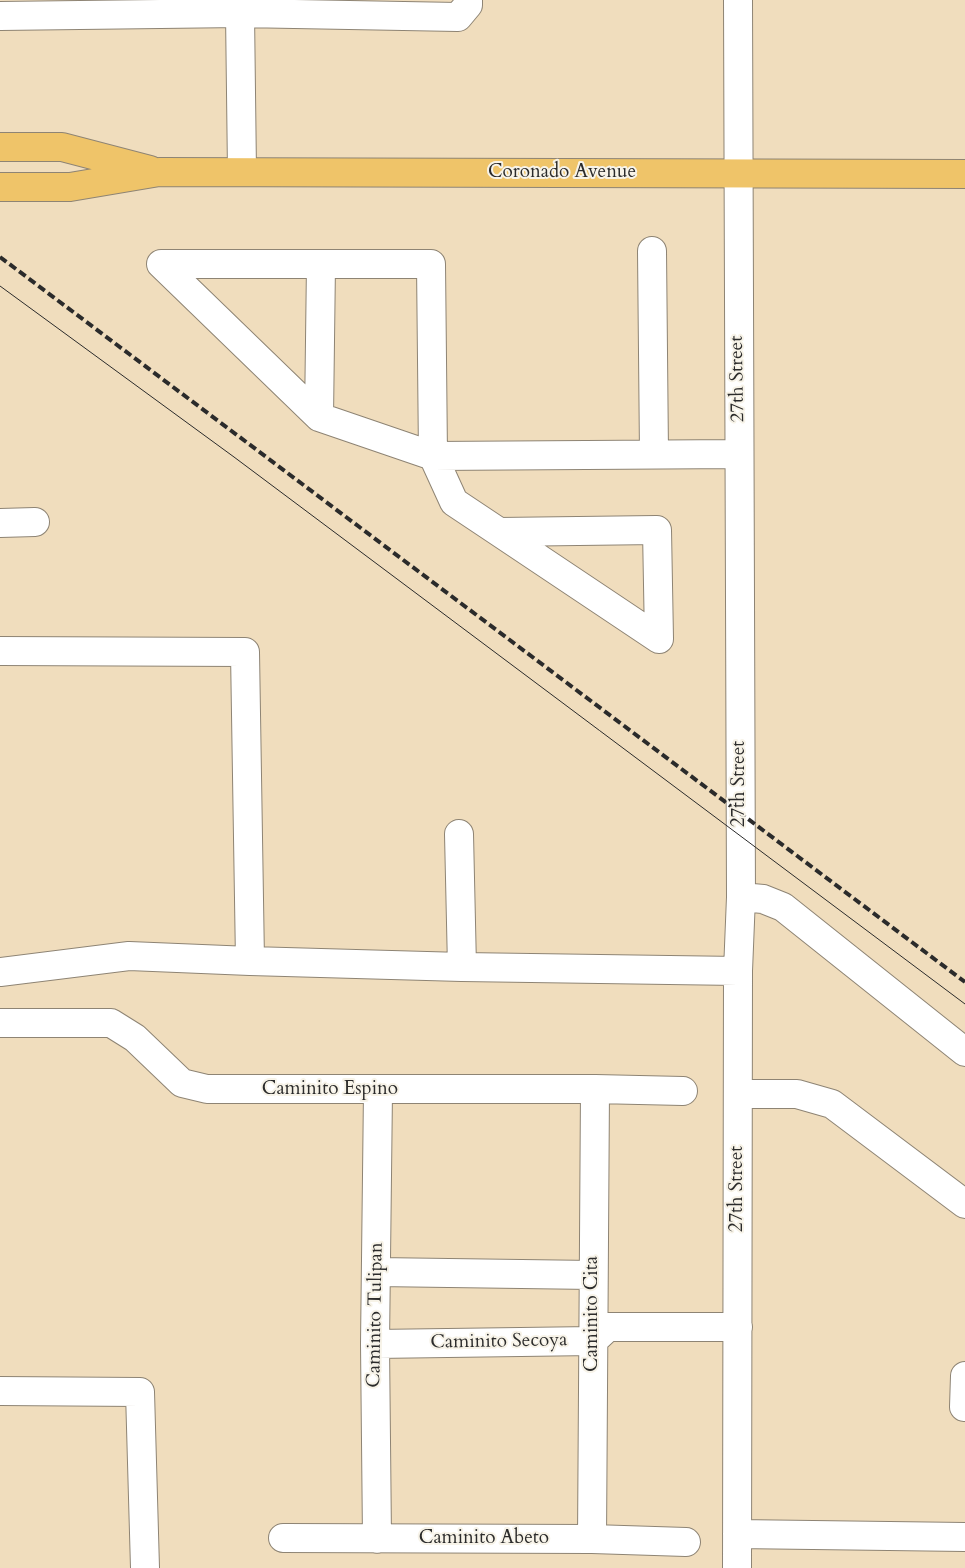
<!DOCTYPE html>
<style>
body{margin:0}
canvas{display:block;background:#f0ddbd}
</style>
<canvas width="965" height="1568"></canvas>
<script>
const ctx = document.querySelector('canvas').getContext('2d');
ctx.lineJoin = 'round';
const toPath = rows => new Path2D(rows.map(r => 'M' + r).join(''));
function stroke(path, color, width, dash) { ctx.strokeStyle = color; ctx.lineWidth = width; ctx.lineCap = dash ? 'butt' : 'round'; ctx.setLineDash(dash || []); ctx.stroke(path); }
function label(font, color, halo, rows, align = 'center') {
  ctx.font = font + ' Cardo,serif'; ctx.lineWidth = 4; ctx.setLineDash([]); ctx.textBaseline = 'middle'; ctx.strokeStyle = halo; ctx.fillStyle = color; for (const [text, x, y, turn = 0] of rows) {
    ctx.save(); ctx.translate(x, y); ctx.rotate((+turn || 0) * Math.PI / 180); ctx.textAlign = isNaN(turn) ? turn : align; if (halo) ctx.strokeText(text, 0, 0); ctx.fillText(text, 0, 0); ctx.restore();
  }
}
const minor = toPath([
 [240,13,242,172],
 [0,16,240,13,458,17,468,5,468,0],
 [652,251,654,454],
 [319,417,321,264],
 [0,523,35,522],
 [499,532,657,530,659,639,499,532,454,502,433,456,319,417,161,264,431,264,433,456,739,454],
 [0,651,245,652,250,961,462,967,738,971],
 [459,834,462,967],
 [741,897,763,899,783,907,965,1052],
 [0,972,129,956,250,961],
 [0,1023,111,1023,135,1038,182,1083,207,1089,595,1089,683,1091],
 [738,1094,797,1094,832,1104,965,1204],
 [377,1272,593,1275],
 [375,1344,593,1341,608,1327,738,1327],
 [0,1391,140,1392,145,1568],
 [964,1407,965,1376],
 [737,1534,965,1537],
 [283,1538,592,1539,686,1542],
 [377,1539,375,1344,378,1091],
 [592,1539,595,1089],
 [737,1568,738,971,741,897,738,0]
]);
const major = toPath([
 [0,147,62,147,150,170],
 [0,187,70,187,159,172,965,174]
]);
stroke(minor, '#8e8474', 30);
stroke(major, '#8e8474', 30);
stroke(minor, '#fff', 28);
stroke(major, '#efc469', 28);
stroke(toPath([
 [0,286,234,457,965,1004]
]), '#2b2b2b', 1);
stroke(toPath([
 [0,257,965,982]
]), '#2b2b2b', 4, [8, 4]);
label('19px', '#2b2b2b', '#f7f3e8', [
 ["Coronado Avenue",562,173],
 ["27th Street",738,379,-91],
 ["27th Street",740,784,-90],
 ["Caminito Espino",330,1090],
 ["27th Street",738,1189,-90],
 ["Caminito Cita",593,1314,-90],
 ["Caminito Tulipan",376,1315,-89],
 ["Caminito Secoya",499,1342,-1],
 ["Caminito Abeto",484,1539]
]);
</script>
